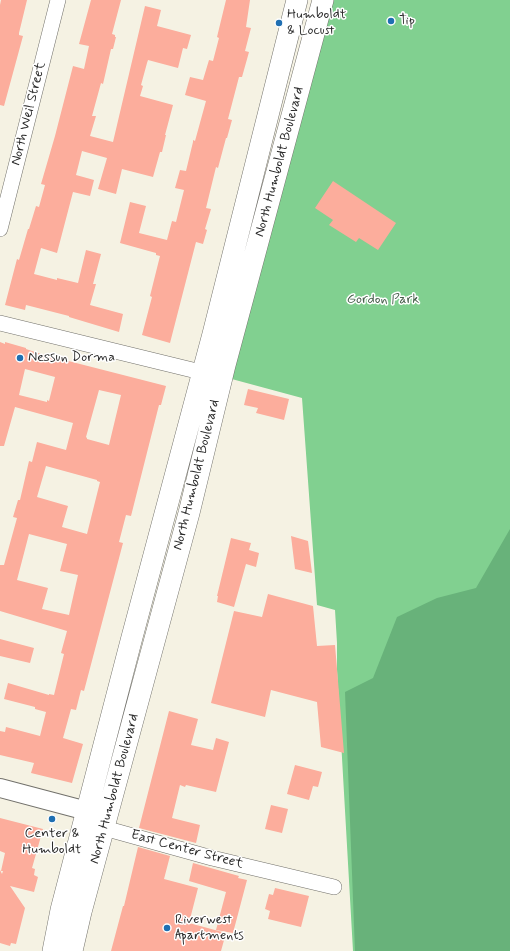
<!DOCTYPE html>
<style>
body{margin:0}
canvas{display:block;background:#f5f2e3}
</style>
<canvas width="510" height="951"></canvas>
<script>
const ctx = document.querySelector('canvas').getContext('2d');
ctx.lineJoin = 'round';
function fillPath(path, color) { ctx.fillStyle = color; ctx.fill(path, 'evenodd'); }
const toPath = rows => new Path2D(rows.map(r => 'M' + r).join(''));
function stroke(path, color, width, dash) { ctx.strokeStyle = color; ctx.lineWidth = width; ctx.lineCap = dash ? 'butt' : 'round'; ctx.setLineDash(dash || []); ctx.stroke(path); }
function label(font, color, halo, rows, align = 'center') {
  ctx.font = font + ' Mynerve,sans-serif'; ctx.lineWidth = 3; ctx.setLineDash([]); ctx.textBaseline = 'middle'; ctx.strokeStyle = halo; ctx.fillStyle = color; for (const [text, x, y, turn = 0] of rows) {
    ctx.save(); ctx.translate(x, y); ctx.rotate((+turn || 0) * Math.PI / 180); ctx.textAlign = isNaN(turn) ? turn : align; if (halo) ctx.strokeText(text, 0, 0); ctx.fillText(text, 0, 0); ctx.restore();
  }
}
fillPath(toPath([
 [332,0,510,0,510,951,353,951,337,670,337,643,335,610,317,605,302,398,228,378]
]), '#81d090');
fillPath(toPath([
 [510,529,510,951,355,951,345,692,373,678,397,617,437,598,476,588]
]), '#68b27a');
fillPath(toPath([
 [1,0,27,0,19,33,19,35,23,36,4,106,0,105,0,5],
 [91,0,121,0,112,34,115,35,115,37,116,37,113,49,111,49,103,84,101,83,92,116,96,116,90,136,113,142,145,6,161,10,157,26,191,35,187,49,183,48,178,68,148,60,147,63,141,85,143,86,140,96,173,105,165,135,166,135,162,152,160,152,153,177,122,169,116,194,98,189,107,158,82,151,76,175,94,180,90,196,73,192,57,253,41,248,34,274,57,280,57,278,78,283,86,250,101,254,93,284,96,284,90,305,123,314,119,332,69,317,69,316,26,305,25,310,5,305,17,259,19,260,28,229,29,229,36,206,39,207,45,185,41,184,55,136,73,66,84,69,89,46,79,44],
 [226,0,250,0,246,27,251,28,245,51,249,52,242,77,239,77,228,119,232,120,227,138,226,138,218,168,216,167,206,208,211,209,205,229,207,230,203,244,196,242,170,343,142,335,152,297,150,296,160,256,156,255,156,253,120,243,130,202,146,206,139,233,167,240,172,221,176,222,184,190,175,188,180,170,186,171,193,142,193,140,195,141,206,101,185,95,190,77,203,80,209,60,213,61,219,38,217,37],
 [333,181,396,223,378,250,359,238,356,242,329,225,333,220,315,208],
 [0,342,5,344,5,342,26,348,26,349,41,354,166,386,161,405,159,405,131,516,126,515,119,542,123,543,84,691,81,690,76,710,71,709,63,738,83,744,72,783,31,773,34,763,0,755,0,731,5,732,6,727,40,736,46,712,35,709,35,707,4,699,8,683,49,695,49,694,54,695,64,654,61,653,67,631,0,611,0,565,4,565,17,518,13,517,18,500,20,500,29,461,32,462,37,442,66,450,73,423,15,407,4,446,0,446],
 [25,369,55,377,49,401,47,400,47,402,19,395],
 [99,390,121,395,109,445,87,439,87,438,86,437],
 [46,466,97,480,97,481,100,482,87,534,62,527,68,506,37,497],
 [29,534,67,544,60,571,78,575,69,615,42,609,48,588,17,580],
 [248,389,289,399,284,420,256,413,258,408,244,405],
 [291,536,308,541,312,573,295,569],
 [231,538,251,543,249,550,259,553,256,567,246,564,234,607,217,602,218,596,217,596],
 [268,594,313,606,317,646,335,645,344,753,321,747,317,702,271,690,265,717,211,703,234,611,262,617],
 [0,639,34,648,30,663,0,656],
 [169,711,198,719,191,745,213,750,216,738,229,742,216,792,186,785,185,787,180,785,172,818,200,825,196,843,139,828],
 [295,765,322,772,318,787,313,786,309,800,287,794],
 [271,805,288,809,282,833,265,829],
 [0,818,43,829,32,868,35,869,34,875,38,877,34,892,10,886,25,908,16,944,11,943,10,946,0,943,0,870,2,874,3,871,1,871,5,853,0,851],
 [138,847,170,856,164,879,198,888,189,923,226,933,221,951,111,951,123,906,124,906],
 [193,863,239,876,238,878,247,880,233,933,216,930,226,892,189,881],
 [275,888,309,896,301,927,268,919,270,911,265,909,269,894,273,895]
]), '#fcad9c');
const minor = toPath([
 [0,229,58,0],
 [0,323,213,375],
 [104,828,212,858,334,887]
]);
const tertiary = toPath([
 [0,788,87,811,96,820]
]);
const secondary = toPath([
 [53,951,61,910,131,641,213,334,297,0],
 [72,951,81,912,189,513,225,365,323,0]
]);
stroke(minor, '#72716b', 16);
stroke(tertiary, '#72716b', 20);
stroke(secondary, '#72716b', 22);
stroke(minor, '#fff', 15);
stroke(tertiary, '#fff', 18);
stroke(secondary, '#fff', 21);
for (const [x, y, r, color] of [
 [391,21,4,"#1f6fb2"],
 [279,23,4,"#1f6fb2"],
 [20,358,4,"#1f6fb2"],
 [52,819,4,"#1f6fb2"],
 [167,928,4,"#1f6fb2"]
]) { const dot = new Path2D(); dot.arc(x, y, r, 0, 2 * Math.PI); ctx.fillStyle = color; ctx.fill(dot); stroke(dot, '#fff', 1.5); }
label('14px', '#2b2b2b', '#fff', [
 ["Humboldt",287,15],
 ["& Locust",287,31],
 ["Tip",399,21],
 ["Nessun Dorma",28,358],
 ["Center &",52,834,"center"],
 ["Humboldt",52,850,"center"],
 ["Riverwest",175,920],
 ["Apartments",175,936]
], 'left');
label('14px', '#2b2b2b', '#fff', [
 ["North Weil Street",29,114,-76],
 ["North Humboldt Boulevard",280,162,-75],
 ["North Humboldt Boulevard",197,475,-76],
 ["North Humboldt Boulevard",115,789,-75],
 ["East Center Street",187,850,15]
]);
label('14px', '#455d49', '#fff', [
 ["Gordon Park",383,300]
]);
</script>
